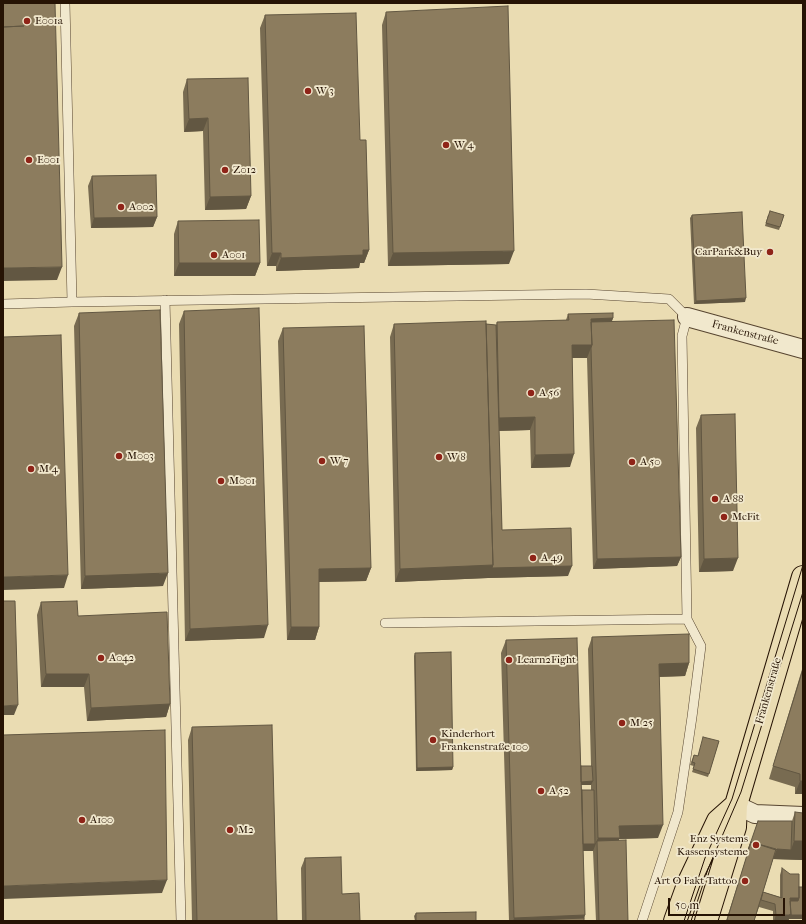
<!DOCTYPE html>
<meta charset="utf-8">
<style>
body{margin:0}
#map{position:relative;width:806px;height:924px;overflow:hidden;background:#eadcb2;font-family:"IM FELL French Canon",serif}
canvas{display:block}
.frame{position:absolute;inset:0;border:4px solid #261304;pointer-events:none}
.scale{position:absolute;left:668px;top:898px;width:117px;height:18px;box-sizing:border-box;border:2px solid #261304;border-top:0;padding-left:5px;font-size:12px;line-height:14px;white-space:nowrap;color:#261304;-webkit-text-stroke:3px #f1e8cd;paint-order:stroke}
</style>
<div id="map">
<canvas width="806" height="924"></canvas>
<div class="frame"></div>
<div class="scale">50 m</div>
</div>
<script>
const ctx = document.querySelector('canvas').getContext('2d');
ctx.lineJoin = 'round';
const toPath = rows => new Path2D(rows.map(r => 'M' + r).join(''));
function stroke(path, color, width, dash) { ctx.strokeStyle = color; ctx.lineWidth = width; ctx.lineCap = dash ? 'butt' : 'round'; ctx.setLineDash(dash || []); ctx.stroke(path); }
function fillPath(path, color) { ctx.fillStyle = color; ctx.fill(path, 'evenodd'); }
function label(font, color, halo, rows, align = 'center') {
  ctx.font = font + ' "IM FELL French Canon",serif'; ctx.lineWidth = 3.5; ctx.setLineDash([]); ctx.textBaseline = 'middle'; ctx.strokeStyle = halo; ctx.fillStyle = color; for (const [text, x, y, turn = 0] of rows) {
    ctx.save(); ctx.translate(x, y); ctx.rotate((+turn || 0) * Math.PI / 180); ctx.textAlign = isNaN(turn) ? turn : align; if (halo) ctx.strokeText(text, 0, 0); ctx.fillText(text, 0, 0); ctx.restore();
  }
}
const service = toPath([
 [65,3,72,302,586,294,669,299,687,317,682,336,687,619,385,623],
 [165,300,181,921],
 [3,304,72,302],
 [642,921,678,812,692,717,701,646,687,619]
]);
const minor = toPath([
 [687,317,803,349],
 [736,805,755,814,803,816]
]);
const primary = toPath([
 [675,921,689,882,718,821,736,805],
 [706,921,735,827,736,805,803,577]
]);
stroke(service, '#574530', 10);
stroke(minor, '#574530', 20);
stroke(primary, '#261304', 24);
stroke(service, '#f1e8cd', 9);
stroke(minor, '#f1e8cd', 18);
stroke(primary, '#eadcb2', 22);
stroke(toPath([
 [684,921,705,858,732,799,739,776,803,565],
 [691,921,708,869,741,792,803,592]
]), '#261304', 1);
fillPath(toPath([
 [386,12,509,264,388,266,382,25],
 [265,15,360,140,369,250,364,263,360,263,359,268,276,271,276,266,267,266,260,28],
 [187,79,251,196,246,209,205,210,203,131,184,132,183,92],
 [92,176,157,217,153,227,91,228,88,186],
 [692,215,745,302,694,304,690,218],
 [768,215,784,215,779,230,765,226],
 [178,221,260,263,255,276,174,276,174,234],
 [184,311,264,638,185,641,179,324],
 [79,313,163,586,81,589,74,326],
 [568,314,613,318,612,321,681,557,677,566,593,569,587,358,572,358,570,467,531,468,530,430,499,431,502,530,568,576,488,578,395,582,390,337,394,324,486,324,496,325,497,322,566,320],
 [283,328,371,568,366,581,319,582,319,627,315,640,287,640,278,341],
 [701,415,733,571,699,572,696,428],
 [41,602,78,616,170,704,166,717,87,721,84,687,41,687,37,615],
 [592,637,689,663,685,676,659,677,658,838,619,839,619,840,628,921,596,921,593,851,583,851,585,915,584,918,584,921,509,921,501,653,506,640,581,766,591,766,588,649],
 [581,785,591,785,591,790,582,790],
 [415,653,453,767,452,770,416,771,414,656],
 [803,666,803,794,795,794,795,787,769,779],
 [192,727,277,921,192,921,188,740],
 [719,741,708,777,692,772,694,766,690,765,694,755,697,756],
 [795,812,803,860,773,859,763,892,780,897,780,875,782,868,799,887,803,887,803,919,789,919,788,921,773,921,773,911,759,907,754,921,726,921,758,821,792,821],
 [305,858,342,894,360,921,302,921,301,868],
 [416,913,476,921,415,921,414,916]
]), '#786b51');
fillPath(toPath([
 [208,118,203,131,184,132,189,119],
 [251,196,246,209,205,210,210,197],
 [157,217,153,227,91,228,94,218],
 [363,250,369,250,364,263,360,263,359,268,276,271,281,258],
 [514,251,509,264,388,266,393,253],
 [272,253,281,253,276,266,267,266],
 [179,263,260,263,255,276,174,276],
 [62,267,57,280,3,281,3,268],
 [746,298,745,302,694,304,696,301],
 [613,318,608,331,590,332,591,319],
 [572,345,592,345,587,358,567,358],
 [535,417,530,430,494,431,499,418],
 [574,454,570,467,531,468,535,455],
 [681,557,677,566,593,569,597,559],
 [738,558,733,571,699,572,704,559],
 [493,565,572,566,568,576,488,578,395,582,400,569],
 [371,568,366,581,314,582,319,569],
 [168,573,163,586,81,589,85,576],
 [68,575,64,588,3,590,3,577],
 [268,625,264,638,185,641,190,629],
 [291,627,319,627,315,640,287,640],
 [689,663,685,676,654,677,659,664],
 [46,674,89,674,84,687,41,687],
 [170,704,166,717,87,721,91,708],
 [18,705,14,715,3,715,3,706],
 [453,767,452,770,416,771,417,768],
 [593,781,591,785,576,785,578,782],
 [800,781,803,781,803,794,795,794],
 [663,825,658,838,619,839,615,851,597,841,593,851,578,851,581,844,595,844,598,838,619,826],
 [794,841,803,841,803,860,773,859,777,849,791,850],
 [167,880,162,893,3,899,3,886],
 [790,898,799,898,797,905,789,905],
 [585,915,583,921,513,921,514,918],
 [776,915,803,915,803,919,789,919,788,921,774,921]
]), '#625742');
const building = toPath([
 [3,3,55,3,62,267,3,268,3,27,24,26,3,27,3,3],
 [508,6,514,251,393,253,386,12,508,6],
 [356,13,360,140,366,140,369,250,363,250,363,255,281,258,281,253,272,253,265,15,356,13],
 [248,78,251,196,210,197,208,118,189,119,187,79,248,78],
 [156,175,157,217,94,218,92,176,156,175],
 [770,211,784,215,780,227,766,223,770,211],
 [742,212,746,298,696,301,692,215,742,212],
 [259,220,260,263,179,263,178,221,259,220],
 [259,308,268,625,190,629,184,311,259,308],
 [160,310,168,573,85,576,79,313,160,310],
 [613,313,613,318,591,319,592,345,572,345,574,454,535,455,535,417,499,418,497,322,569,320,568,314,613,313],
 [674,320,681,557,597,559,591,348,592,345,591,322,674,320],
 [486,321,493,565,400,569,394,324,486,321],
 [486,324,496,325,502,530,571,528,572,566,492,568,493,565,486,324],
 [364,326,371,568,319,569,319,627,291,627,283,328,364,326],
 [61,335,68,575,3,577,3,337,61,335],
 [735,414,738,558,704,559,701,415,735,414],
 [3,601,15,601,18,705,3,706,3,601],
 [77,601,78,616,167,612,170,704,91,708,89,674,46,674,41,602,77,601],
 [689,634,689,663,659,664,663,825,619,826,620,838,598,838,592,637,689,634],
 [577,638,585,915,514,918,506,640,577,638],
 [451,652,453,767,417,768,415,653,451,652],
 [803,669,803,781,800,781,800,774,773,766,803,669],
 [272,725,277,921,197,921,192,727,272,725],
 [165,730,167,880,3,886,3,735,165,730],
 [703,737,719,741,709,774,693,769,695,763,692,762,694,755,698,756,703,737],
 [581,766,592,766,593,781,581,782,581,766],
 [582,790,594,790,595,844,583,844,582,790],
 [795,812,803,813,803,841,794,841,795,812],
 [758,821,792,821,791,850,777,849,776,850,751,842,748,850,758,821],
 [626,840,628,921,599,921,597,841,626,840],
 [751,842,776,849,754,921,732,921,727,920,751,842],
 [341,857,342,894,359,893,360,921,306,921,305,858,341,857],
 [782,868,790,874,799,874,799,898,790,898,791,915,776,915,775,904,761,900,763,892,782,898,782,868],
 [799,887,803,887,803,915,789,915,791,915,790,901,798,901,799,898,799,887],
 [476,912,476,921,416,921,416,913,476,912],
 [584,918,584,921,513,921,584,918]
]);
fillPath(building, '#8c7c5e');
stroke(building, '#625742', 1);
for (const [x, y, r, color] of [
 [27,21,4,"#8f2418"],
 [308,91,4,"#8f2418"],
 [446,145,4,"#8f2418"],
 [29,160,4,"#8f2418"],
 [225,170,4,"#8f2418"],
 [121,207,4,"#8f2418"],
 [770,252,4,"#8f2418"],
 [214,255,4,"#8f2418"],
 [531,393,4,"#8f2418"],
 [119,456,4,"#8f2418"],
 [439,457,4,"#8f2418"],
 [322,461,4,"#8f2418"],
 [632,462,4,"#8f2418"],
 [31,469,4,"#8f2418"],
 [221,481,4,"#8f2418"],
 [715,499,4,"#8f2418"],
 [724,517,4,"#8f2418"],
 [533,558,4,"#8f2418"],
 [101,658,4,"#8f2418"],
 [509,660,4,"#8f2418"],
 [622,723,4,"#8f2418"],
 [433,740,4,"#8f2418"],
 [541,791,4,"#8f2418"],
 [82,820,4,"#8f2418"],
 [230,830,4,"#8f2418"],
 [756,845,4,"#8f2418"],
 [745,881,4,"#8f2418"]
]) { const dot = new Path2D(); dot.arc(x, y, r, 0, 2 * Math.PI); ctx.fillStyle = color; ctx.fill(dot); stroke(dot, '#f1e8cd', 1.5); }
label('11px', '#261304', '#f1e8cd', [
 ["E001a",35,21],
 ["W 3",316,91],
 ["W 4",454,145],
 ["E001",37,160],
 ["Z012",233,170],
 ["A002",129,207],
 ["CarPark&Buy",762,252,"right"],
 ["A001",222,255],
 ["A 56",539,393],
 ["M003",127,456],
 ["W 8",447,457],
 ["W 7",330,461],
 ["A 50",640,462],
 ["M 4",39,469],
 ["M001",229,481],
 ["A 88",723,499],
 ["McFit",732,517],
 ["A 49",541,558],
 ["A042",109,658],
 ["Learn2Fight",517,660],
 ["M 25",630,723],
 ["Kinderhort",441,734],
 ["Frankenstraße 100",441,747],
 ["A 52",549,791],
 ["A100",90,820],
 ["M2",238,830],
 ["Enz Systems",748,839,"right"],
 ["Kassensysteme",748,852,"right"],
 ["Art O Fakt Tattoo",737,881,"right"]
], 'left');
label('11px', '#261304', '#f1e8cd', [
 ["Frankenstraße",745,333,15],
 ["Frankenstraße",769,691,-74]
]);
</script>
